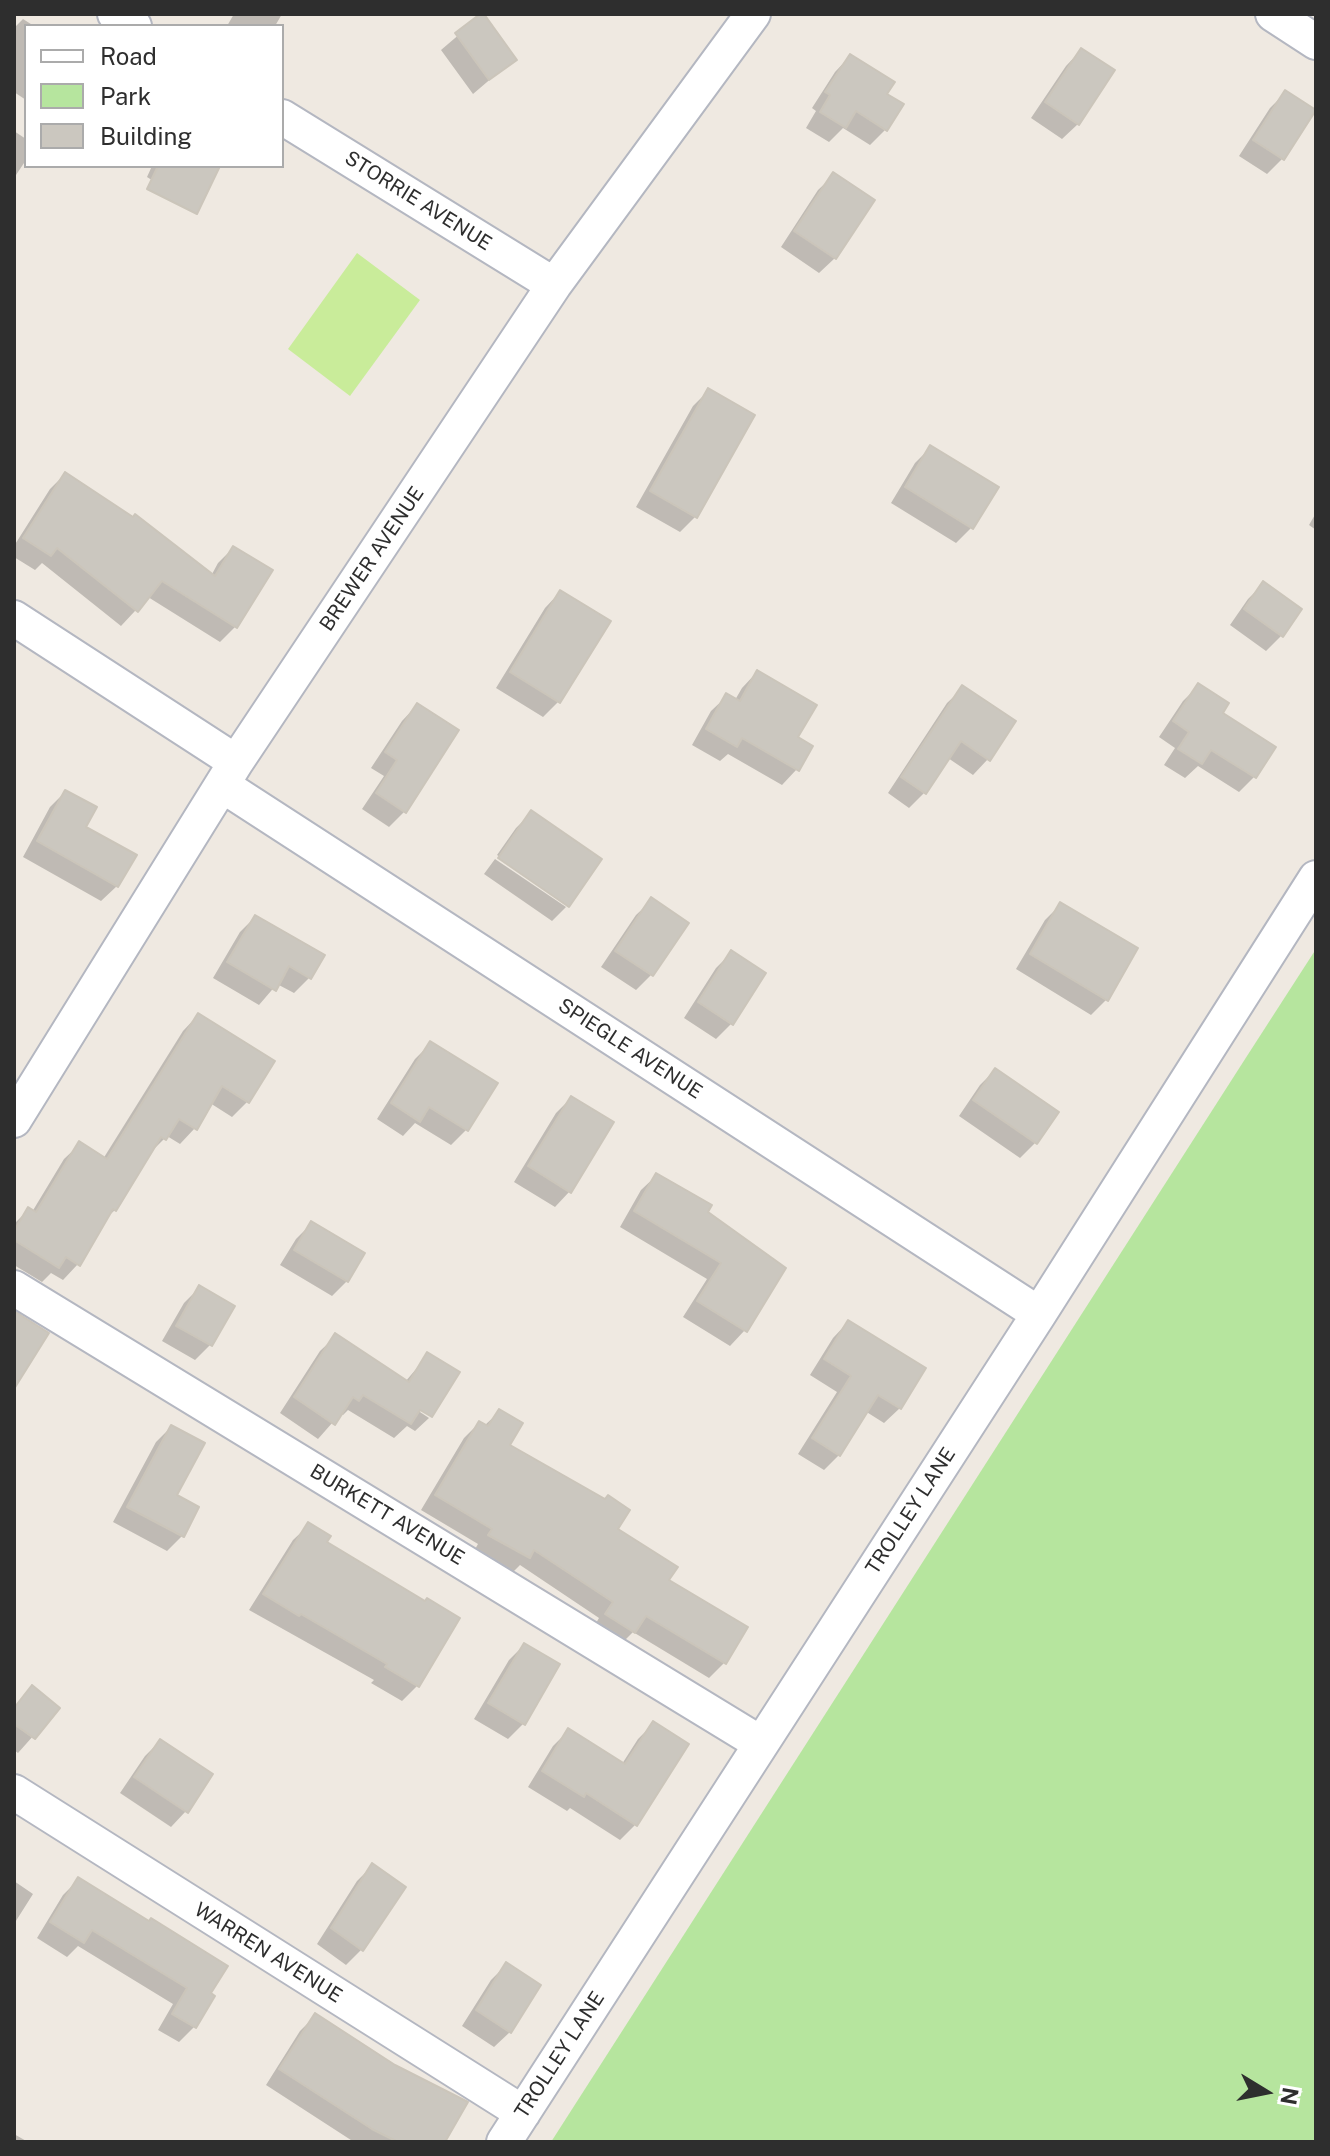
<!DOCTYPE html>
<style>
body{margin:0}
#map{position:relative;width:1330px;height:2156px;overflow:hidden;background:#efe9e1;font-family:"Public Sans",sans-serif}
canvas{display:block}
.frame{position:absolute;inset:0;border:16px solid #2e2e2e;pointer-events:none}
.legend{position:absolute;left:24px;top:24px;width:260px;height:144px;box-sizing:border-box;background:#fff;border:2px solid #ababab;margin:0;padding:10px 14px;list-style:none;font-size:24px;color:#2e2e2e}
.legend li{display:flex;align-items:center;gap:16px;height:40px}
.legend b{width:40px;border:2px solid #ababab}
.north{position:absolute;left:1226px;top:2052px;width:80px;height:80px;-webkit-text-stroke:6px #fff;paint-order:stroke;rotate:100deg;font-size:22px;font-weight:700;line-height:32px;text-align:center;color:#2e2e2e}
.north::after{content:'';display:block;margin:auto;width:28px;height:36px;background:#2e2e2e;clip-path:polygon(50% 0,100% 100%,50% 72%,0 100%)}
</style>
<div id="map">
<canvas width="1330" height="2156"></canvas>
<div class="frame"></div>
<ul class="legend">
<li><b style="height:10px;background:#fff"></b>Road</li>
<li><b style="height:22px;background:#b6e59e"></b>Park</li>
<li><b style="height:22px;background:#cbc7bf"></b>Building</li>
</ul>
<div class="north">N</div>
</div>
<script>
const ctx = document.querySelector('canvas').getContext('2d');
ctx.lineJoin = 'round';
function fillPath(path, color) { ctx.fillStyle = color; ctx.fill(path, 'evenodd'); }
const toPath = rows => new Path2D(rows.map(r => 'M' + r).join(''));
function stroke(path, color, width, dash) { ctx.strokeStyle = color; ctx.lineWidth = width; ctx.lineCap = dash ? 'butt' : 'round'; ctx.setLineDash(dash || []); ctx.stroke(path); }
function label(font, color, halo, rows, align = 'center') {
  ctx.font = font + ' "Public Sans",sans-serif'; ctx.lineWidth = 8; ctx.setLineDash([]); ctx.textBaseline = 'middle'; ctx.strokeStyle = halo; ctx.fillStyle = color; for (const [text, x, y, turn = 0] of rows) {
    ctx.save(); ctx.translate(x, y); ctx.rotate((+turn || 0) * Math.PI / 180); ctx.textAlign = isNaN(turn) ? turn : align; if (halo) ctx.strokeText(text, 0, 0); ctx.fillText(text, 0, 0); ctx.restore();
  }
}
fillPath(toPath([
 [1316,949,1316,2142,551,2142,1247,1056]
]), '#b6e59e');
fillPath(toPath([
 [357,253,420,300,350,396,288,349]
]), '#c9ec9a');
fillPath(toPath([
 [234,14,282,14,275,26,227,26],
 [482,15,514,59,473,94,441,50],
 [23,19,34,26,26,26,26,100,14,92,14,28],
 [1081,50,1078,124,1062,139,1031,118,1066,66],
 [850,56,885,94,901,105,885,130,870,145,843,128,829,142,806,128,816,111,812,108,835,72],
 [1285,93,1313,111,1282,159,1267,174,1239,156,1270,108],
 [14,131,26,139,26,160,14,178],
 [152,166,218,166,191,205,147,177],
 [834,175,835,258,819,273,781,247,818,190],
 [708,391,695,517,680,532,636,507,693,406],
 [931,447,996,488,971,528,956,543,891,503,915,463],
 [65,474,211,576,218,563,233,548,236,626,220,642,148,597,121,626,42,563,35,570,14,557,14,546,50,489],
 [1316,513,1316,530,1309,525],
 [1263,584,1281,636,1266,651,1230,625,1248,599],
 [560,592,558,702,543,717,496,688,545,608],
 [757,672,796,738,797,769,782,785,728,754,720,761,692,745,711,711,727,696,735,700,742,688],
 [1198,686,1220,713,1254,777,1239,792,1198,766,1185,778,1164,765,1175,748,1159,737,1183,701],
 [963,688,988,759,973,775,948,758,924,793,909,808,888,793,947,703],
 [417,705,405,811,389,827,362,809,384,776,371,768,402,721],
 [65,792,117,886,101,901,23,857,50,807],
 [531,813,567,903,497,855,516,828],
 [495,859,566,907,552,921,484,874],
 [652,900,651,975,636,990,601,967,636,915],
 [1060,905,1107,999,1091,1015,1016,969,1045,920],
 [255,917,322,956,309,978,294,993,277,984,259,1005,213,978,240,932],
 [731,953,732,1023,716,1039,684,1018,716,968],
 [198,1015,247,1102,232,1117,210,1103,195,1128,180,1144,167,1136,149,1154,115,1210,103,1221,78,1264,63,1280,51,1273,42,1282,14,1265,14,1224,28,1210,32,1212,64,1159,80,1144,103,1159,183,1031],
 [430,1044,495,1084,466,1130,451,1145,415,1123,403,1136,377,1119,415,1059],
 [995,1070,1056,1112,1035,1143,1020,1158,959,1116,980,1085],
 [571,1098,570,1191,555,1207,514,1182,556,1113],
 [657,1175,705,1212,745,1330,730,1346,683,1317,707,1279,620,1227,641,1190],
 [312,1223,347,1281,332,1296,280,1265,296,1239],
 [200,1287,210,1345,195,1360,162,1341,184,1303],
 [848,1322,900,1408,884,1423,865,1411,839,1455,824,1470,798,1454,837,1392,810,1375,833,1338],
 [336,1336,405,1382,428,1355,457,1373,430,1417,430,1413,411,1406,429,1418,415,1431,407,1426,394,1438,348,1410,343,1415,340,1414,318,1439,280,1413,320,1351],
 [499,1412,507,1446,615,1530,666,1580,745,1628,724,1663,709,1678,633,1632,618,1647,592,1630,599,1618,520,1565,513,1572,474,1551,478,1544,421,1510,464,1438,479,1423,484,1426],
 [171,1427,174,1496,182,1536,167,1551,113,1522,156,1442],
 [309,1525,324,1543,424,1603,457,1619,417,1686,402,1701,371,1683,374,1680,249,1610,293,1540],
 [524,1645,524,1723,508,1739,474,1719,509,1660],
 [32,1688,58,1708,18,1753,14,1750,14,1707],
 [653,1724,635,1825,620,1840,570,1808,567,1811,528,1787,553,1746,568,1731,622,1764,638,1739],
 [160,1741,186,1811,171,1827,120,1793,145,1756],
 [372,1866,362,1949,346,1965,317,1944,357,1881],
 [78,1880,212,1996,194,2027,179,2042,158,2030,173,2004,78,1946,67,1957,37,1938,63,1895],
 [14,1881,33,1894,14,1924],
 [506,1965,510,2032,494,2047,462,2026,491,1980],
 [315,2016,443,2142,354,2142,266,2085,300,2031],
 [14,2134,28,2142,14,2142]
]), '#0003');
const building = toPath([
 [480,14,484,14,517,60,489,80,455,33,480,14],
 [1081,48,1115,70,1079,125,1045,102,1081,48],
 [850,54,895,82,887,94,904,104,887,131,856,111,846,128,820,112,830,95,825,92,850,54],
 [1285,90,1316,110,1284,160,1253,140,1285,90],
 [158,166,220,166,197,214,147,189,158,166],
 [833,172,875,200,836,259,794,231,833,172],
 [708,388,755,415,697,518,650,491,708,388],
 [930,445,999,487,973,529,905,487,930,445],
 [65,472,133,517,135,514,215,576,233,546,273,570,237,628,162,581,138,612,57,548,51,556,23,538,65,472],
 [1263,581,1302,609,1283,637,1244,609,1263,581],
 [560,590,611,621,560,703,510,672,560,590],
 [757,670,817,705,798,737,813,746,799,771,742,738,737,747,706,729,726,693,740,701,757,670],
 [1198,683,1229,703,1223,713,1276,747,1256,778,1211,750,1202,764,1178,749,1189,732,1173,721,1198,683],
 [962,685,1016,721,990,761,961,741,926,794,901,777,962,685],
 [417,703,459,730,406,813,376,793,397,760,385,752,417,703],
 [65,790,97,807,86,827,137,855,118,887,37,841,65,790],
 [531,810,602,859,569,907,498,858,531,810],
 [651,897,689,923,653,976,615,951,651,897],
 [1060,902,1138,948,1108,1001,1030,954,1060,902],
 [255,915,325,955,311,979,289,966,276,991,227,962,255,915],
 [731,950,766,973,733,1025,698,1002,731,950],
 [198,1013,275,1061,249,1103,222,1086,197,1130,179,1119,166,1140,161,1137,116,1211,113,1209,80,1266,66,1257,59,1268,14,1240,14,1231,28,1207,36,1212,79,1141,107,1159,198,1013],
 [430,1041,498,1083,468,1131,429,1107,420,1122,391,1103,430,1041],
 [995,1068,1059,1112,1037,1144,973,1100,995,1068],
 [571,1096,614,1122,571,1193,528,1166,571,1096],
 [656,1173,712,1205,708,1212,786,1268,747,1332,697,1301,721,1263,634,1211,656,1173],
 [311,1221,365,1253,348,1282,294,1250,311,1221],
 [199,1285,235,1306,212,1346,176,1326,199,1285],
 [14,1311,49,1333,14,1389,14,1311],
 [848,1320,926,1368,901,1409,878,1395,840,1456,812,1438,851,1376,824,1359,848,1320],
 [335,1333,409,1382,427,1352,460,1372,432,1417,420,1410,411,1424,363,1395,359,1401,353,1397,335,1425,294,1397,335,1333],
 [499,1409,523,1423,510,1445,605,1499,608,1495,630,1510,618,1529,678,1567,669,1580,748,1627,726,1664,646,1616,635,1633,605,1614,613,1602,534,1550,530,1558,488,1535,492,1529,435,1495,479,1421,488,1426,499,1409],
 [171,1425,205,1443,177,1495,199,1507,184,1537,127,1507,171,1425],
 [308,1522,331,1536,327,1542,425,1601,427,1598,460,1618,419,1687,385,1667,387,1664,301,1614,299,1616,263,1594,308,1522],
 [524,1643,560,1664,525,1725,488,1703,524,1643],
 [32,1685,60,1708,35,1739,14,1724,14,1708,32,1685],
 [653,1721,689,1744,637,1826,586,1793,584,1797,542,1771,568,1728,625,1764,653,1721],
 [160,1739,213,1774,188,1813,134,1777,160,1739],
 [372,1863,406,1887,363,1951,331,1928,372,1863],
 [78,1877,149,1921,151,1918,228,1966,211,1993,215,1996,196,2028,172,2014,187,1988,92,1930,84,1943,50,1922,78,1877],
 [506,1962,541,1985,511,2033,476,2010,506,1962],
 [315,2013,395,2065,468,2102,445,2142,398,2142,372,2129,279,2069,315,2013]
]);
fillPath(building, '#cbc7bf');
stroke(building, '#cbc5ba', 2);
const minor = toPath([
 [115,14,134,26],
 [1273,14,1316,42],
 [282,117,554,285],
 [14,618,236,762],
 [222,785,1039,1314],
 [14,1120,236,762,554,285,753,14],
 [14,1288,760,1743],
 [14,1792,523,2113],
 [504,2142,1039,1314,1316,878]
]);
stroke(minor, '#b4b7c1', 38);
stroke(minor, '#fff', 34);
label('20px', '#2e2e2e', '#fff', [
 ["STORRIE AVENUE",418,201,32],
 ["BREWER AVENUE",372,559,-56],
 ["SPIEGLE AVENUE",630,1049,33],
 ["TROLLEY LANE",911,1511,-57],
 ["BURKETT AVENUE",387,1515,31],
 ["WARREN AVENUE",268,1953,32],
 ["TROLLEY LANE",560,2055,-57]
]);
</script>
